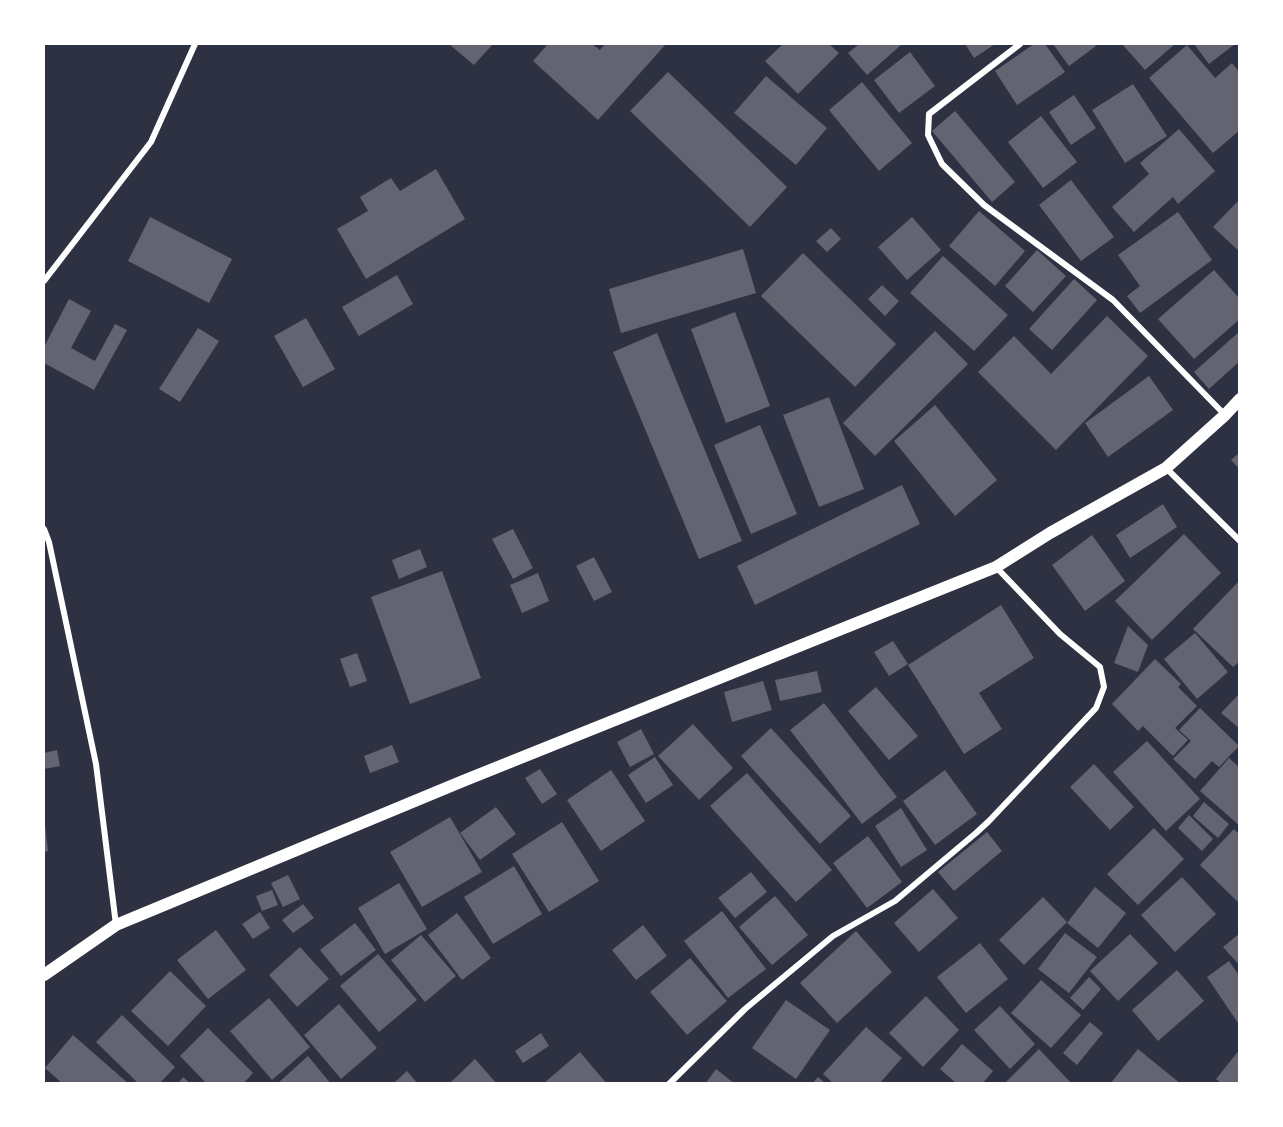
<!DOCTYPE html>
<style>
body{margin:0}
#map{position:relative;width:1283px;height:1127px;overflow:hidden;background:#2d3142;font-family:"Golos Text",sans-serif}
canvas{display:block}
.frame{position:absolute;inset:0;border:45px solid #fff;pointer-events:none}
</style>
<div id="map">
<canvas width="1283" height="1127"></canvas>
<div class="frame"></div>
</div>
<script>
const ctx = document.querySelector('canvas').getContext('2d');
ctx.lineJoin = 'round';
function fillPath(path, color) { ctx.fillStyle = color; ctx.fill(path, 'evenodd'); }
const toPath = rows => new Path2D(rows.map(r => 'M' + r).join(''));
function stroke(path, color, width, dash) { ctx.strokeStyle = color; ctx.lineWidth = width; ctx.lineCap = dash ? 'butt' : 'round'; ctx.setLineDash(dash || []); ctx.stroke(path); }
fillPath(toPath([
 [449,44,493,44,474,65],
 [548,44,592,44,600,50,605,44,666,44,598,120,533,61],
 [783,44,829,44,839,53,798,94,765,61],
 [859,44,900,44,901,45,867,75,848,53],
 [965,44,995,44,974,58],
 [1034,44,1045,44,1065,72,1017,105,995,71],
 [1053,44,1095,44,1096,46,1069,66],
 [1122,44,1175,44,1145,70],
 [1194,44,1235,44,1209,64],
 [1187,45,1215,78,1232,63,1240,73,1240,130,1213,153,1149,78],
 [910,52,935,86,899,113,874,80],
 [668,72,787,187,750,227,630,111],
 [766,76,827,128,796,165,734,113],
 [862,82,912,143,879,171,829,110],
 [1133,84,1167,136,1125,163,1092,110],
 [1074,95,1096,128,1071,145,1049,112],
 [955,111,1015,182,992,202,932,131],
 [1041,116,1077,162,1043,188,1008,142],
 [1179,129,1215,171,1178,204,1173,197,1134,232,1112,207,1149,174,1140,163],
 [436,169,465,219,366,279,337,229,368,211,360,197,391,178,400,191],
 [1071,180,1114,237,1081,261,1039,205],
 [1240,199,1240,252,1213,227],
 [979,211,1025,251,995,286,949,246],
 [1178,212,1212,260,1140,313,1127,296,1140,286,1118,255],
 [150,217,232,259,209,303,128,261],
 [912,217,941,250,907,280,878,247],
 [831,228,841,239,827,252,816,241],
 [743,249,756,293,621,333,609,289],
 [1037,250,1066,276,1033,312,1005,286],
 [803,253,896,344,855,387,761,296],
 [943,256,1008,315,974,351,910,293],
 [1214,270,1240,299,1240,319,1194,359,1158,319],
 [397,275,413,304,359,336,342,307],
 [1074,279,1097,300,1052,350,1029,329],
 [882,285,899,301,885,316,868,299],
 [69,299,91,311,71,348,95,361,115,324,127,330,94,390,44,363,44,347],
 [735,312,770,406,726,423,691,329],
 [1107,316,1148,356,1056,450,978,372,1014,336,1051,374],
 [306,318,335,369,303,387,274,336],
 [198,328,219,341,180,402,159,389],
 [935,331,968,364,875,456,843,423],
 [1240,331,1240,361,1209,389,1194,372],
 [657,333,742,541,699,559,613,352],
 [1149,376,1173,410,1108,457,1085,423],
 [829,397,864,489,819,507,783,415],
 [935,405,997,480,955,516,894,441],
 [760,425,797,514,751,534,714,445],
 [1240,452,1240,470,1231,460],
 [902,485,920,524,755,605,737,566],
 [1163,504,1177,527,1130,558,1116,535],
 [513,529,533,568,513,579,492,539],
 [1184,534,1221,573,1152,640,1115,601],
 [1092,535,1125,581,1085,611,1052,565],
 [420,549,427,567,399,579,392,560],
 [594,557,612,592,594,601,576,566],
 [442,571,481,678,410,704,371,597],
 [538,573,549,601,522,613,510,585],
 [1240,580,1240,661,1233,667,1193,629],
 [1001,605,1034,658,979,693,1002,729,964,754,908,665],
 [1128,626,1148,645,1138,672,1114,663],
 [1195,633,1228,672,1197,699,1164,659],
 [893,641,908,664,889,676,874,652],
 [357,653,367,681,350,687,340,659],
 [1155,659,1181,684,1178,687,1197,706,1175,728,1188,740,1173,756,1143,726,1138,731,1112,704],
 [817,671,822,692,780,701,775,680],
 [763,681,772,710,732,722,724,692],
 [876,687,918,736,889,760,848,711],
 [1240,693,1240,729,1221,713],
 [824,703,897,797,862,824,790,730],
 [1200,708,1239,746,1219,767,1212,761,1195,779,1173,759,1191,741,1179,730],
 [693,724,733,768,699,800,658,756],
 [771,728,851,816,820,844,741,756],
 [641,729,654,754,630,767,617,742],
 [1147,741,1200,799,1166,831,1113,772],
 [392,745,399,762,370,773,364,756],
 [57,750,60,766,44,769,44,753],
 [655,757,673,785,646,803,628,775],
 [1229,758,1240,768,1240,826,1200,791],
 [1094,764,1134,807,1110,830,1070,787],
 [540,769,557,794,542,804,525,778],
 [611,770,645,821,601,851,567,800],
 [945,770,977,814,935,845,903,801],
 [747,773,832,870,796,902,710,806],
 [1204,802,1229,824,1218,838,1193,816],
 [496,807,516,834,480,860,460,833],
 [901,808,927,850,901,867,875,826],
 [1189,815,1213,839,1202,851,1178,828],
 [450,817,482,872,422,907,390,852],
 [562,822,599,881,549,912,512,854],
 [44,825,45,825,48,851,44,852],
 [1154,828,1184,859,1138,905,1107,874],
 [1234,829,1240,835,1240,904,1200,865],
 [987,832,1002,851,954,891,938,872],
 [868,836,902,882,867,908,833,863],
 [514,866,542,914,493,944,464,897],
 [751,872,767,892,735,918,718,898],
 [288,875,300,899,283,907,271,883],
 [1182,877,1216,914,1175,952,1141,915],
 [399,883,427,929,385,954,358,908],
 [1095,887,1126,913,1098,948,1067,923],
 [933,889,958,918,919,952,894,923],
 [272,890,278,905,262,911,256,896],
 [775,896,808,935,772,965,739,927],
 [1043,897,1067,922,1024,965,999,940],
 [303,904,314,918,293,933,282,920],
 [722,911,766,969,728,998,684,941],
 [260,912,270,928,253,939,242,924],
 [457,913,491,958,462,980,428,935],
 [355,923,376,950,341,976,320,950],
 [643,925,667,956,636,980,612,950],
 [216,930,246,970,208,999,177,960],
 [856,931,892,972,837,1023,800,983],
 [1065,933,1097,957,1069,993,1038,969],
 [1240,933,1240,966,1223,947],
 [1130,934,1158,963,1118,1001,1090,971],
 [421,935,456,976,425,1002,391,960],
 [980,943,1008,979,966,1013,937,977],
 [300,947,329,979,297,1007,269,975],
 [378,954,417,1000,379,1032,340,986],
 [690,958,727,1001,687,1035,650,992],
 [1229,961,1240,977,1240,1022,1238,1023,1207,977],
 [1177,970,1204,1001,1158,1041,1132,1010],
 [170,971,206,1006,168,1046,131,1011],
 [1089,977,1101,989,1083,1010,1070,998],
 [1041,980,1081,1015,1051,1048,1011,1013],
 [926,996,959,1030,923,1067,889,1033],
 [269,998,310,1047,272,1080,230,1031],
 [786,1000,830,1030,796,1079,752,1048],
 [339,1004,377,1048,341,1079,304,1035],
 [1000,1006,1035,1044,1010,1069,974,1030],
 [122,1015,175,1067,159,1084,139,1084,96,1042],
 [1090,1022,1103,1033,1077,1065,1063,1053],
 [866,1027,902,1058,879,1084,834,1084,823,1074],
 [208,1028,253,1073,243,1084,207,1084,180,1056],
 [541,1033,549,1046,523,1063,515,1051],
 [73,1035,129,1084,63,1084,45,1068],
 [962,1044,993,1071,982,1084,957,1084,940,1069],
 [1039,1049,1072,1084,1004,1084],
 [1138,1049,1181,1084,1110,1084],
 [1240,1049,1240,1084,1222,1084,1216,1079],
 [580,1052,607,1084,543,1084],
 [308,1056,331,1084,277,1084],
 [475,1059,497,1084,449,1084],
 [716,1069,735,1084,705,1084],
 [407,1071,418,1084,393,1084],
 [183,1077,191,1084,178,1084],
 [818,1077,826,1084,812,1084]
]), '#626471');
stroke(toPath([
 [1020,44,929,114,928,135,942,164,984,205,1113,300,1225,415],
 [44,281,151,142,195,44],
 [1166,468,1240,541],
 [44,529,49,542,96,764,116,925],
 [669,1084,745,1009,833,936,895,901,976,833,989,821,1096,708,1104,687,1100,667,1060,634,996,567]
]), '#fff', 6);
stroke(toPath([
 [44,975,116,925,463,781,996,567,1050,533,1166,468,1225,415,1240,399]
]), '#fff', 12);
</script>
